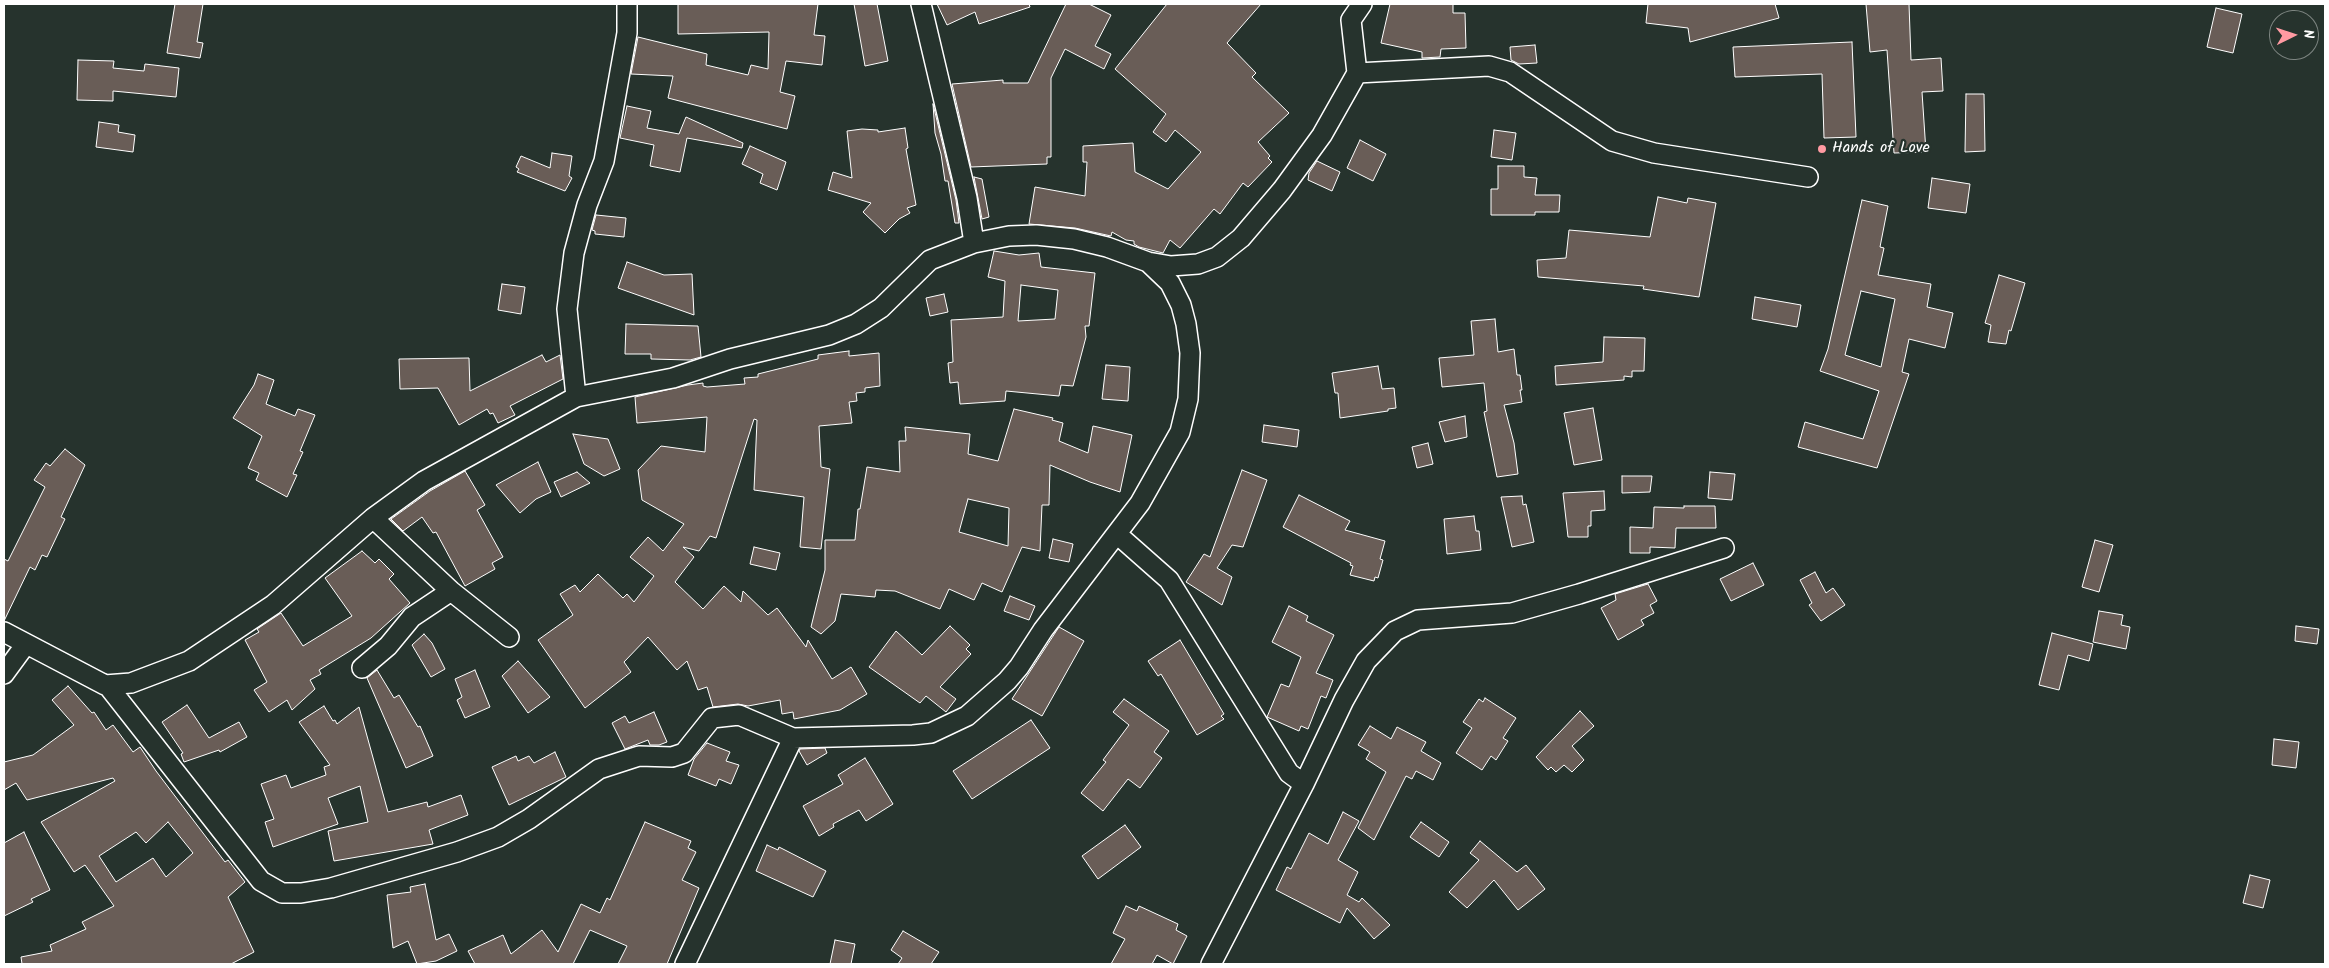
<!DOCTYPE html>
<style>
body{margin:0}
#map{position:relative;width:2329px;height:968px;overflow:hidden;background:#26332d;font-family:Kalam,sans-serif}
canvas{display:block}
.frame{position:absolute;inset:0;border:5px solid #fff;pointer-events:none}
.north{position:absolute;left:2269px;top:10px;width:50px;height:50px;box-sizing:border-box;background:#26332d;border:1px solid #7d8581;border-radius:50%;rotate:86deg;font-size:14px;font-weight:700;line-height:20px;text-align:center;color:#fff}
.north::after{content:'';display:block;margin:auto;width:18px;height:22px;background:#ff9aa2;clip-path:polygon(50% 0,100% 100%,50% 72%,0 100%)}
</style>
<div id="map">
<canvas width="2329" height="968"></canvas>
<div class="frame"></div>
<div class="north">N</div>
</div>
<script>
const ctx = document.querySelector('canvas').getContext('2d');
ctx.lineJoin = 'round';
function fillPath(path, color) { ctx.fillStyle = color; ctx.fill(path, 'evenodd'); }
const toPath = rows => new Path2D(rows.map(r => 'M' + r).join(''));
function stroke(path, color, width, dash) { ctx.strokeStyle = color; ctx.lineWidth = width; ctx.lineCap = dash ? 'butt' : 'round'; ctx.setLineDash(dash || []); ctx.stroke(path); }
function label(font, color, halo, rows, align = 'center') {
  ctx.font = font + ' Kalam,sans-serif'; ctx.lineWidth = 4.5; ctx.setLineDash([]); ctx.textBaseline = 'middle'; ctx.strokeStyle = halo; ctx.fillStyle = color; for (const [text, x, y, turn = 0] of rows) {
    ctx.save(); ctx.translate(x, y); ctx.rotate((+turn || 0) * Math.PI / 180); ctx.textAlign = isNaN(turn) ? turn : align; if (halo) ctx.strokeText(text, 0, 0); ctx.fillText(text, 0, 0); ctx.restore();
  }
}
const building = toPath([
 [175,4,203,4,197,42,203,43,200,58,167,53,175,4],
 [678,4,818,4,814,35,825,36,822,65,786,61,780,92,795,96,787,129,668,98,673,76,631,74,638,37,707,54,706,65,748,75,751,65,768,69,769,32,678,34,678,4],
 [854,4,877,4,888,61,865,66,854,4],
 [937,4,1029,4,1030,7,979,24,975,12,947,25,937,4],
 [1066,4,1089,4,1111,15,1095,46,1111,54,1104,69,1065,49,1051,78,1051,157,1047,157,1047,164,971,167,952,84,1003,80,1003,83,1028,83,1066,4],
 [1167,4,1261,4,1227,43,1256,73,1252,77,1289,113,1258,142,1270,156,1268,158,1272,162,1248,187,1243,183,1220,214,1214,209,1180,248,1170,240,1163,253,1139,247,1134,244,1134,241,1126,240,1112,232,1111,236,1075,228,1029,224,1035,187,1085,196,1087,162,1083,162,1083,146,1133,143,1135,172,1168,189,1201,152,1175,130,1166,142,1153,132,1166,114,1115,69,1167,4],
 [1390,4,1453,4,1453,13,1465,13,1466,48,1441,49,1440,57,1422,58,1422,52,1381,43,1390,4],
 [1648,4,1775,4,1779,18,1690,42,1688,28,1646,23,1648,4],
 [1866,4,1909,4,1911,60,1941,58,1943,91,1922,92,1926,152,1894,153,1887,50,1870,52,1866,4],
 [2216,8,2242,14,2233,53,2207,47,2216,8],
 [1852,42,1856,137,1824,138,1822,74,1735,77,1733,47,1852,42],
 [1535,45,1537,63,1519,64,1511,60,1510,47,1535,45],
 [78,60,114,61,113,68,144,71,145,64,179,68,176,97,113,91,113,101,77,100,78,60],
 [1966,94,1984,94,1985,151,1965,152,1966,94],
 [933,104,956,200,959,223,955,223,948,181,945,181,941,154,935,133,933,104],
 [627,106,651,111,647,128,679,134,686,117,743,143,742,148,687,138,680,172,650,166,654,145,620,138,627,106],
 [99,122,119,125,118,132,135,135,133,152,96,147,99,122],
 [905,128,908,148,906,149,916,205,907,208,910,213,899,219,885,233,863,212,871,203,828,190,833,172,852,178,847,131,862,129,878,130,878,132,905,128],
 [1494,130,1516,133,1512,160,1491,157,1494,130],
 [1360,140,1386,154,1373,181,1347,168,1360,140],
 [750,146,786,162,777,190,760,183,763,174,742,164,750,146],
 [552,153,572,156,569,176,572,178,565,191,517,172,519,169,516,167,521,156,550,168,552,153],
 [1317,161,1340,172,1332,191,1308,180,1309,173,1317,161],
 [1498,166,1524,166,1524,177,1537,178,1535,195,1560,195,1559,212,1535,212,1535,215,1491,215,1491,189,1498,189,1498,166],
 [974,177,982,179,989,217,982,219,974,177],
 [1932,178,1970,184,1966,213,1928,208,1932,178],
 [1658,197,1687,203,1688,198,1716,203,1699,297,1643,289,1644,286,1538,277,1537,260,1566,258,1569,230,1650,237,1658,197],
 [1862,200,1888,206,1880,247,1884,248,1878,275,1931,284,1927,307,1953,313,1945,348,1909,339,1902,372,1909,374,1877,468,1798,447,1805,422,1863,439,1879,391,1820,371,1828,349,1862,200],
 [1861,291,1895,299,1881,367,1845,355,1861,291],
 [596,215,626,218,624,237,595,234,595,231,592,230,596,215],
 [994,251,1019,255,1039,253,1041,267,1095,273,1089,326,1085,326,1086,337,1073,386,1061,385,1059,396,1006,391,1005,401,960,404,958,382,950,383,948,363,953,362,951,320,1003,317,1005,281,988,277,994,251],
 [1021,285,1058,290,1055,319,1018,321,1021,285],
 [627,262,664,275,692,274,694,315,618,288,627,262],
 [1999,275,2025,283,2011,331,2009,330,2006,344,1988,342,1991,325,1985,323,1999,275],
 [502,284,525,287,521,314,498,310,502,284],
 [944,294,948,312,930,316,926,298,944,294],
 [1755,297,1801,305,1797,327,1752,319,1755,297],
 [1495,319,1498,352,1514,349,1517,375,1520,375,1522,390,1520,390,1522,402,1504,405,1514,443,1518,474,1497,477,1484,412,1487,411,1484,383,1442,387,1439,358,1474,355,1471,321,1495,319],
 [626,324,698,326,701,357,690,360,651,359,651,354,625,354,626,324],
 [1604,337,1645,338,1644,371,1632,371,1632,377,1624,376,1624,380,1556,385,1555,366,1603,362,1604,337],
 [849,351,849,356,879,353,880,386,865,388,865,392,856,393,857,401,849,402,852,423,819,426,821,467,830,469,821,549,800,547,804,497,754,490,757,420,754,419,716,538,710,536,699,551,683,547,694,557,675,582,703,609,724,586,741,602,743,591,768,615,777,608,806,647,808,640,832,679,851,667,867,694,840,710,794,719,793,712,782,714,780,700,748,706,738,704,713,707,707,687,698,690,687,661,677,670,648,637,624,662,631,672,585,708,538,640,573,615,560,594,575,585,580,592,598,574,623,598,627,594,634,602,654,576,630,557,648,537,663,551,684,524,642,500,638,470,661,446,705,452,707,417,637,423,635,397,688,385,703,383,703,386,707,387,745,384,744,378,758,377,758,374,818,359,818,355,849,351],
 [542,355,546,362,560,355,563,379,510,406,515,415,498,423,493,413,490,414,487,409,459,425,438,388,400,389,399,359,469,358,470,391,542,355],
 [1106,365,1130,367,1128,401,1102,399,1106,365],
 [1378,366,1382,389,1394,388,1396,408,1388,409,1388,411,1340,418,1338,393,1335,393,1332,373,1378,366],
 [258,374,274,380,266,404,295,416,298,409,315,415,300,451,303,452,293,474,297,475,287,497,256,480,259,473,248,468,262,436,233,418,254,385,258,374],
 [1593,408,1602,460,1574,465,1564,413,1593,408],
 [1014,409,1053,418,1052,420,1063,423,1059,441,1088,453,1093,426,1132,435,1120,492,1090,482,1050,465,1049,505,1042,505,1040,551,1022,547,1002,592,982,583,974,600,949,589,940,609,895,591,876,590,875,597,841,594,835,621,821,634,811,627,825,570,825,540,855,540,858,509,860,509,867,467,900,472,899,441,906,441,905,427,970,434,968,454,998,461,1014,409],
 [968,499,1009,508,1008,546,959,532,968,499],
 [1465,416,1467,437,1445,442,1439,422,1465,416],
 [1264,425,1299,430,1297,447,1262,442,1264,425],
 [573,434,608,439,620,469,604,476,584,464,573,434],
 [1428,443,1433,464,1417,468,1412,447,1428,443],
 [65,449,85,465,61,517,65,519,47,557,42,555,35,570,30,567,4,621,4,559,8,561,45,487,34,480,46,463,50,466,65,449],
 [538,462,551,492,536,499,520,513,496,485,538,462],
 [1242,470,1267,480,1243,547,1232,545,1217,568,1232,577,1222,605,1186,582,1204,554,1210,557,1242,470],
 [465,471,485,505,477,510,503,557,492,563,495,569,465,586,436,532,433,533,422,517,403,531,391,519,430,491,465,471],
 [577,472,590,483,561,497,554,482,577,472],
 [1710,472,1735,474,1732,500,1708,498,1710,472],
 [1622,476,1652,476,1650,492,1622,493,1622,476],
 [1604,491,1605,510,1591,511,1591,526,1588,526,1588,537,1568,537,1563,493,1604,491],
 [1299,495,1350,521,1345,530,1385,541,1380,559,1383,560,1378,578,1375,577,1374,581,1350,575,1353,566,1350,565,1351,563,1283,527,1299,495],
 [1522,496,1523,505,1526,504,1534,542,1512,547,1501,497,1522,496],
 [1684,506,1715,506,1716,528,1676,528,1675,548,1650,547,1650,553,1630,553,1630,527,1653,528,1654,507,1684,508,1684,506],
 [1474,516,1476,531,1479,531,1481,550,1447,554,1444,519,1474,516],
 [1053,539,1073,544,1069,562,1049,558,1053,539],
 [2095,540,2113,545,2099,592,2082,587,2095,540],
 [754,547,780,553,776,570,750,564,754,547],
 [362,551,375,563,379,559,394,574,389,579,410,603,371,638,319,670,321,674,310,680,315,689,292,710,287,700,269,712,254,690,267,682,245,640,259,632,257,629,281,613,303,646,352,616,325,578,362,551],
 [1753,563,1764,585,1731,601,1720,579,1753,563],
 [1815,572,1826,593,1833,588,1845,605,1821,621,1809,605,1812,603,1800,580,1815,572],
 [1648,584,1657,601,1650,605,1654,613,1641,620,1644,625,1618,640,1601,608,1616,600,1615,594,1648,584],
 [1010,596,1035,606,1029,620,1004,611,1010,596],
 [1289,606,1308,616,1306,621,1334,635,1316,673,1333,680,1326,698,1321,696,1308,729,1301,726,1299,731,1267,717,1281,684,1289,687,1301,657,1272,642,1289,606],
 [2099,611,2123,615,2121,625,2130,627,2126,649,2093,642,2099,611],
 [950,626,970,645,966,649,971,654,940,687,956,699,946,712,926,696,920,703,869,667,896,631,922,655,950,626],
 [2296,626,2319,629,2317,644,2295,641,2296,626],
 [1059,627,1084,641,1042,716,1012,699,1059,627],
 [2052,633,2093,644,2089,661,2068,655,2059,690,2039,685,2052,633],
 [424,634,432,643,445,669,431,677,412,645,424,634],
 [1180,640,1224,714,1221,716,1224,719,1197,735,1161,674,1158,676,1148,661,1180,640],
 [518,661,550,697,528,713,502,676,518,661],
 [377,670,394,698,399,695,418,727,420,726,433,756,406,768,367,678,377,670],
 [475,670,490,707,465,718,457,700,462,697,455,679,475,670],
 [68,686,92,713,94,712,106,730,113,725,133,752,140,747,156,771,225,862,228,860,245,882,228,897,254,952,231,964,22,964,21,957,52,951,50,945,86,929,82,922,114,906,85,865,74,872,41,822,115,781,113,778,27,800,16,783,4,790,4,762,33,755,74,725,52,700,68,686],
 [168,822,193,853,166,877,153,858,116,882,99,856,136,832,146,843,168,822],
 [1485,698,1516,718,1503,738,1508,741,1501,752,1496,760,1491,756,1482,770,1456,753,1472,728,1463,722,1479,699,1483,702,1485,698],
 [1124,699,1169,731,1154,752,1162,758,1140,788,1128,779,1103,811,1081,793,1106,762,1103,760,1129,725,1113,712,1124,699],
 [187,705,209,738,239,722,247,737,220,752,219,750,184,762,181,754,183,753,162,722,187,705],
 [324,706,333,721,335,720,337,724,359,707,388,812,427,802,428,807,461,795,468,815,429,830,433,844,334,861,328,831,368,822,360,786,328,798,338,824,273,847,265,822,274,819,261,784,286,775,291,788,326,775,324,767,330,765,299,722,324,706],
 [1580,711,1594,726,1572,746,1584,760,1572,772,1564,765,1556,772,1551,767,1548,770,1536,757,1580,711],
 [654,712,667,742,659,745,650,745,648,740,625,749,612,723,625,716,629,723,654,712],
 [1031,720,1050,748,972,799,953,771,1031,720],
 [1370,726,1391,739,1397,727,1426,742,1421,751,1441,763,1433,780,1416,771,1412,779,1406,776,1374,840,1358,828,1386,772,1366,759,1370,752,1358,745,1370,726],
 [2274,739,2299,742,2296,768,2272,765,2274,739],
 [707,743,730,752,726,761,739,765,731,784,719,779,716,786,688,775,694,759,707,743],
 [825,748,827,753,807,765,799,751,800,749,825,748],
 [555,752,566,777,509,805,492,767,516,756,518,761,529,756,534,763,555,752],
 [865,758,893,804,866,821,859,810,833,824,834,827,819,836,803,806,843,784,838,775,865,758],
 [1343,812,1359,821,1338,860,1358,872,1347,895,1359,902,1362,898,1390,925,1374,939,1347,908,1340,923,1276,890,1287,867,1291,869,1309,833,1328,844,1343,812],
 [645,822,691,841,688,848,696,852,682,880,699,888,667,964,618,964,627,946,590,930,573,964,475,964,468,951,503,935,511,954,542,930,558,952,581,904,600,913,607,898,610,900,645,822],
 [1421,822,1449,842,1439,857,1410,837,1421,822],
 [1125,825,1141,847,1098,879,1082,856,1125,825],
 [24,832,50,890,31,899,33,902,4,916,4,843,24,832],
 [1480,841,1517,872,1526,865,1545,889,1518,910,1494,880,1467,908,1449,892,1479,860,1470,853,1480,841],
 [767,845,778,850,779,847,826,871,813,897,756,871,767,845],
 [2250,875,2270,880,2263,908,2243,903,2250,875],
 [425,884,436,940,449,934,457,951,436,961,417,964,408,941,393,948,387,895,411,892,410,887,425,884],
 [1126,906,1137,911,1139,906,1178,924,1176,930,1187,936,1173,964,1157,955,1152,964,1111,964,1125,939,1113,933,1126,906],
 [903,931,939,952,931,964,898,964,902,958,891,950,903,931],
 [835,940,855,944,851,964,830,964,835,940]
]);
fillPath(building, '#695d57');
stroke(building, '#fff', 1);
const street = toPath([
 [921,4,967,198,974,243],
 [1357,73,1489,66,1510,72,1612,141,1654,153,1808,177],
 [576,397,567,309,574,253,587,205,604,161,627,33,627,4],
 [373,518,451,591,509,637],
 [1118,535,1169,580,1289,773,1304,784],
 [4,632,105,685,131,683,189,661,273,605,373,518,424,481,576,397,673,378,730,359,829,335,856,324,881,308,930,260,974,243,1009,236,1036,235,1074,239,1107,247,1148,262,1171,266,1198,264,1217,257,1241,238,1282,190,1322,135,1357,73,1351,20,1362,4],
 [362,668,388,646,412,617,451,591],
 [4,674,26,644],
 [108,686,261,881,282,893,301,893,331,888,457,852,498,837,529,819,599,769,639,756,672,757,684,753,712,718,739,715,793,738,913,735,931,733,967,716,1007,681,1019,667,1043,630,1140,503,1180,432,1188,399,1190,353,1186,324,1181,305,1170,283,1148,262],
 [685,964,793,738],
 [1211,964,1304,784,1344,700,1366,661,1395,631,1418,620,1512,613,1579,594,1724,548]
]);
stroke(street, '#fff', 22);
stroke(street, '#26332d', 19);
for (const [x, y, r, color] of [
 [1822,149,5,"#ff9aa2"]
]) { const dot = new Path2D(); dot.arc(x, y, r, 0, 2 * Math.PI); ctx.fillStyle = color; ctx.fill(dot); stroke(dot, '#26332d', 2); }
label('16px', '#fff', '#26332d', [
 ["Hands of Love",1832,149]
], 'left');
</script>
